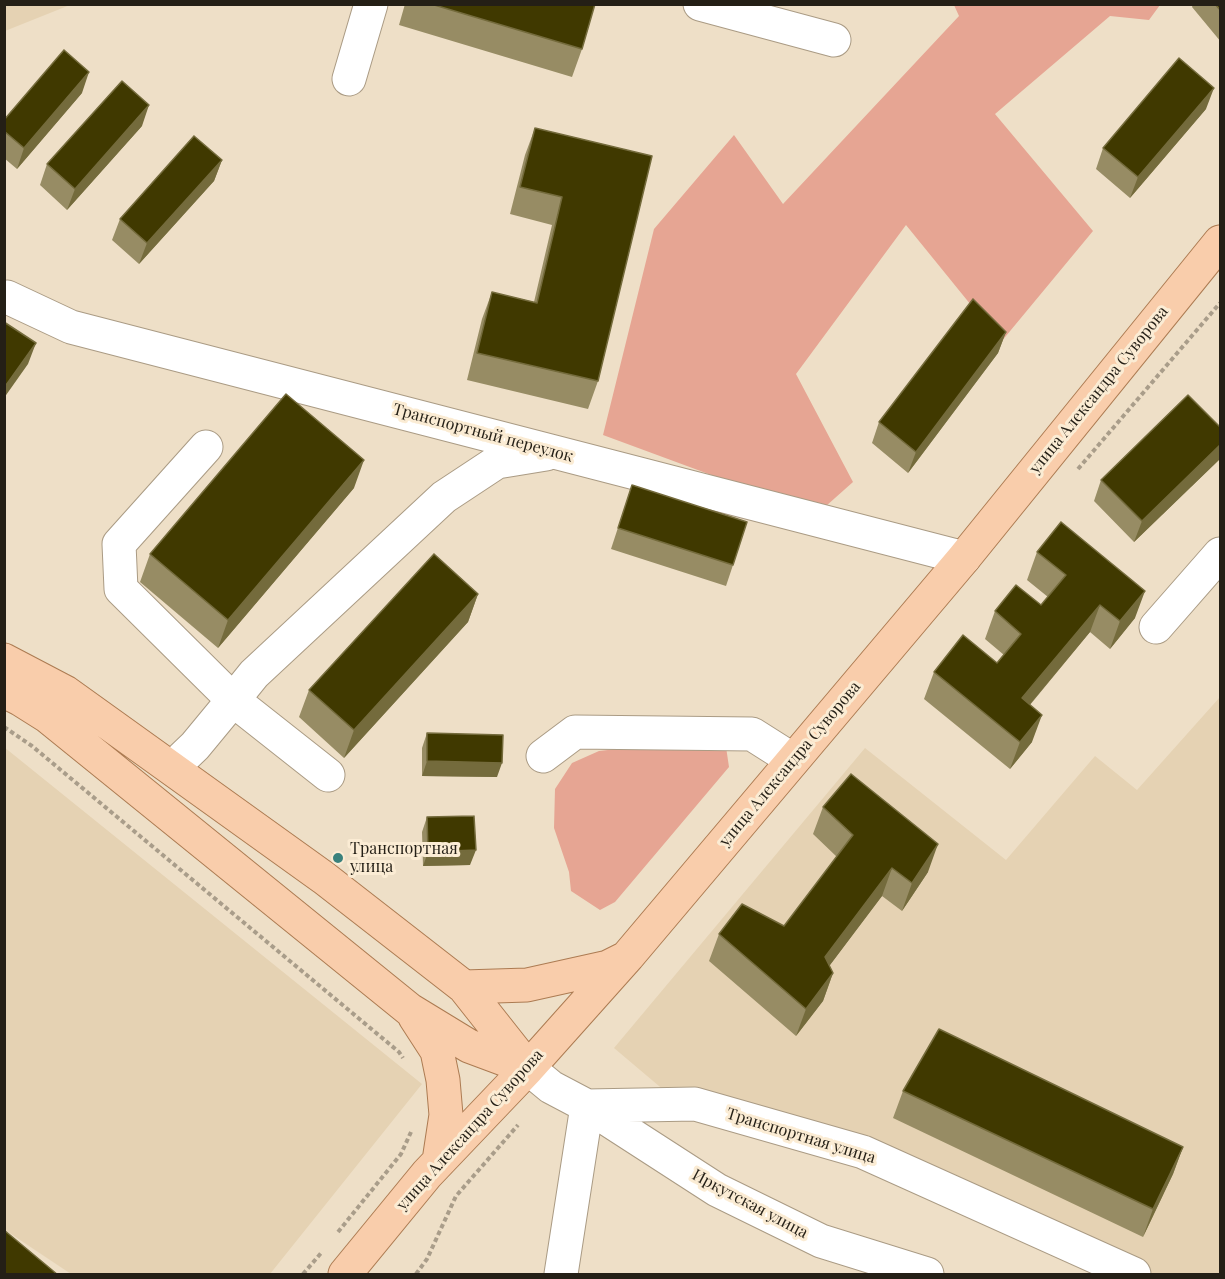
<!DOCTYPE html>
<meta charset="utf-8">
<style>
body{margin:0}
#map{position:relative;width:1225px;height:1279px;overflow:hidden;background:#eedfc7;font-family:"Playfair Display",serif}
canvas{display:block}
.frame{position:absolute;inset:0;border:6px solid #241f16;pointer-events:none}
</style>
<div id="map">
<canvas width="1225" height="1279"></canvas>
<div class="frame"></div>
</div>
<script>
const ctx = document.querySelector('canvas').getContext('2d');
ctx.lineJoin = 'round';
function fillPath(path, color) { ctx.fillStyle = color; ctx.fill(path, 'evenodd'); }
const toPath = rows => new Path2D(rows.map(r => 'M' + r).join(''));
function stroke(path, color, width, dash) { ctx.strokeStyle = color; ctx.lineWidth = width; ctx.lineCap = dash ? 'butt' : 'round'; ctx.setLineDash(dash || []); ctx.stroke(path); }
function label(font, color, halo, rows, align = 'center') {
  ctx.font = font + ' "Playfair Display",serif'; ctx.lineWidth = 6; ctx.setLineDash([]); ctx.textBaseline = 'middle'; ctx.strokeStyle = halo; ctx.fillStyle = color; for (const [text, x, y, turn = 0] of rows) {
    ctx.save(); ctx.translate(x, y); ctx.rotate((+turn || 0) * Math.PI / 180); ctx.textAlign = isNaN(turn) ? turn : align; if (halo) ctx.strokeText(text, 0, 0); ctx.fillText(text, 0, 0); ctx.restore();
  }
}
fillPath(toPath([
 [5,4,70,4,70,5,5,31],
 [1220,697,1220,1274,1111,1274,900,1174,672,1097,614,1048,865,748,1006,860,1095,756,1137,790],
 [4,747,422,1084,270,1274,71,1274,5,1230]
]), '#e5d2b3');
fillPath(toPath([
 [954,5,1160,5,1149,20,1110,16,995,114,1093,231,1001,342,906,225,796,374,853,482,817,514,603,435,654,229,734,135,783,204,959,16],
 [652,745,726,747,729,767,615,902,600,910,571,891,569,872,554,828,555,789,572,763,599,751]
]), '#e6a593');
const minor = toPath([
 [700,4,834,40],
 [349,79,371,4],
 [7,297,71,327,964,558],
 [1156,627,1220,554],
 [543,756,575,732,752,734,793,760],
 [172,768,195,746,233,700,121,589,119,544,206,447],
 [328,775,233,700,254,674,444,497,497,462,546,454],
 [528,1068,551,1087,587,1106,695,1104,863,1152,1134,1274],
 [561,1274,587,1106,717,1190,821,1241,927,1274]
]);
const major = toPath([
 [4,660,65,692,324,878,464,987,528,1068],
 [4,691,20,699,47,716,410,1010,469,1046,528,1068],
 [464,987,527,985,608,967,624,959],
 [415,1017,437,1051,443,1080,446,1115,439,1161],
 [345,1274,427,1174,528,1068,628,956,964,558,1220,242]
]);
stroke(minor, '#aa9b84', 35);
stroke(major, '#ac7b52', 35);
stroke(toPath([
 [1078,469,1220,303],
 [4,727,32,746,399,1052,403,1058],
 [338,1232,401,1154,411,1132],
 [303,1274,322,1252],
 [416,1274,427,1259,456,1196,518,1125]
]), '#a99d8a', 4, [4.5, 3]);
stroke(minor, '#fff', 33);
stroke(major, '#f9cdab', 33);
fillPath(toPath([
 [405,4,595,4,582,49,572,77,399,25],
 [1193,4,1221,4,1221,42,1192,7],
 [82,93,17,169,4,158,4,120],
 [1206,109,1130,198,1096,169,1103,148],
 [142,126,67,210,40,185,47,164],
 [535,128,652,156,598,381,588,409,467,380,482,319,492,292,534,302,552,225,510,214,525,155],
 [222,160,214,181,139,264,112,240,120,219],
 [1006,332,998,353,908,473,872,443,879,422],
 [1221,428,1221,458,1134,542,1094,501,1101,480],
 [632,485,733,565,726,586,611,549],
 [354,488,218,648,140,582,150,554],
 [1037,552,1135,618,1110,649,1090,632,1030,705,1032,742,1010,769,924,699,934,672,997,663,1004,655,985,639,995,611,1041,605,1048,597,1027,580],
 [478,594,468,622,344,758,299,717,309,690],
 [427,733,497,777,422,776,422,748],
 [823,807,928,872,902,911,882,896,829,966,833,973,823,1001,796,1036,709,961,719,934,784,926,837,857,813,834],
 [427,817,470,865,423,866,422,832],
 [903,1091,1183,1147,1173,1174,1143,1237,893,1118]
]), '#978c64');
fillPath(toPath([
 [89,72,82,93,17,169,24,148],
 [1214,88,1206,109,1130,198,1138,177],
 [149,105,142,126,67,210,75,189],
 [222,160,214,181,139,264,147,243],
 [1006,332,998,353,908,473,916,452],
 [36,343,28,364,4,398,4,388],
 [1221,444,1221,458,1134,542,1142,521],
 [364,460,354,488,218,648,228,620],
 [1145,591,1135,618,1110,649,1120,621],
 [478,594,468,622,344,758,354,730],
 [1100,605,1090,632,1012,726,1022,698],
 [1042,715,1032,742,1010,769,1020,742],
 [427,761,502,763,497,777,422,776],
 [938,844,928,872,902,911,912,883],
 [476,850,470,865,423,866,428,852],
 [892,868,882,896,815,985,825,957],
 [833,973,823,1001,796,1036,806,1009],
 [1183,1147,1173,1174,1143,1237,1153,1209]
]), '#746b3c');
const building = toPath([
 [431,4,595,4,582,49,431,4],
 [1215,4,1221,4,1221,11,1215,4],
 [64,50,89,72,24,148,4,131,4,120,64,50],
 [1179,58,1214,88,1138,177,1103,148,1179,58],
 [122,81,149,105,75,189,47,164,122,81],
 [535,128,652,156,598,381,477,353,492,292,537,303,562,197,520,187,535,128],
 [194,136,222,160,147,243,120,219,194,136],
 [973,299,1006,332,916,452,879,422,973,299],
 [4,322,36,343,4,388,4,322],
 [286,394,364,460,228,620,150,554,286,394],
 [1188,395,1221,428,1221,444,1142,521,1101,480,1188,395],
 [632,485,747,522,733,565,618,528,632,485],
 [1061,522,1145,591,1120,621,1100,605,1022,698,1042,715,1020,742,934,672,963,635,997,663,1021,634,995,611,1016,585,1041,605,1066,575,1037,552,1061,522],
 [434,554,478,594,354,730,309,690,434,554],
 [427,733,503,735,502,763,427,761,427,733],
 [851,774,938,844,912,883,892,868,825,957,833,973,806,1009,719,934,742,904,784,926,853,835,823,807,851,774],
 [474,816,476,850,428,852,427,817,474,816],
 [939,1029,1183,1147,1153,1209,903,1091,939,1029],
 [4,1230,58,1275,4,1275,4,1230]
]);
fillPath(building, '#403900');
stroke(building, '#746b3c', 1.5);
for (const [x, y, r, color] of [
 [338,858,6,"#39817c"]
]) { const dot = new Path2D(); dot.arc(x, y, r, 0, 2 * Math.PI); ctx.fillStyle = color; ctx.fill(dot); stroke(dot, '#fbecd4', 2); }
label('16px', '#241f16', '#fbecd4', [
 ["улица Александра Суворова",1099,390,-51],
 ["Транспортный переулок",483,433,15],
 ["улица Александра Суворова",790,764,-50],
 ["улица Александра Суворова",470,1130,-48],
 ["Транспортная улица",801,1136,17],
 ["Иркутская улица",750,1204,28]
]);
label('16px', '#241f16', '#fbecd4', [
 ["Транспортная",350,849],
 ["улица",350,867]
], 'left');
</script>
